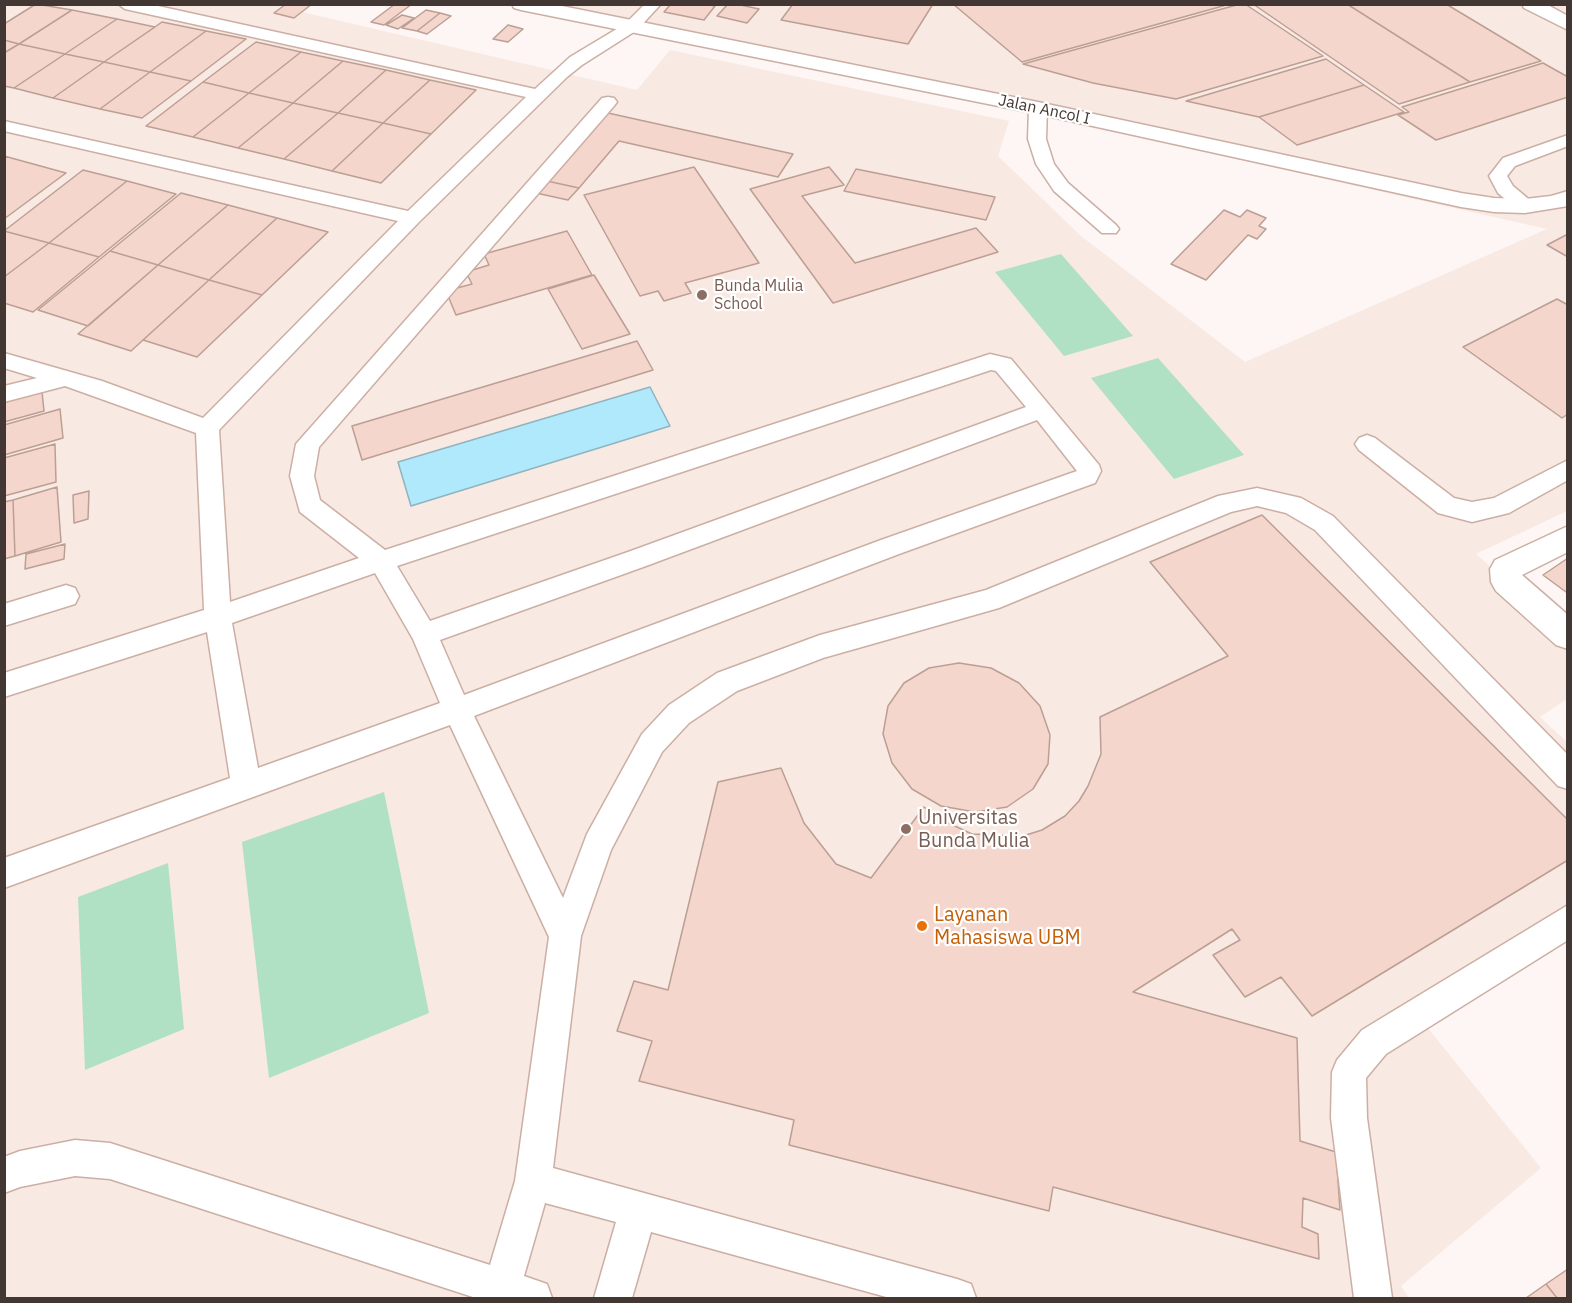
<!DOCTYPE html>
<style>
body{margin:0}
#map{position:relative;width:1572px;height:1303px;overflow:hidden;background:#fdf6f4;font-family:"IBM Plex Sans",sans-serif}
canvas{display:block}
.frame{position:absolute;inset:0;border:6px solid #433733;pointer-events:none}
</style>
<div id="map">
<canvas width="1572" height="1303"></canvas>
<div class="frame"></div>
</div>
<script>
const ctx = document.querySelector('canvas').getContext('2d');
ctx.lineJoin = 'round';
function fillPath(path, color) { ctx.fillStyle = color; ctx.fill(path, 'evenodd'); }
const toPath = rows => new Path2D(rows.map(r => 'M' + r).join(''));
function stroke(path, color, width, dash) { ctx.strokeStyle = color; ctx.lineWidth = width; ctx.lineCap = dash ? 'butt' : 'round'; ctx.setLineDash(dash || []); ctx.stroke(path); }
function label(font, color, halo, rows, align = 'center') {
  ctx.font = font + ' "IBM Plex Sans",sans-serif'; ctx.lineWidth = 4.5; ctx.setLineDash([]); ctx.textBaseline = 'middle'; ctx.strokeStyle = halo; ctx.fillStyle = color; for (const [text, x, y, turn = 0] of rows) {
    ctx.save(); ctx.translate(x, y); ctx.rotate((+turn || 0) * Math.PI / 180); ctx.textAlign = isNaN(turn) ? turn : align; if (halo) ctx.strokeText(text, 0, 0); ctx.fillText(text, 0, 0); ctx.restore();
  }
}
fillPath(toPath([
 [5,5,272,5,637,90,670,50,1009,121,998,156,1081,236,1245,362,1547,229,553,5,1567,5,1567,511,1476,554,1567,634,1567,699,1540,717,1567,742,1567,938,1427,1027,1541,1168,1401,1286,1409,1298,5,1298]
]), '#f9e9e3');
fillPath(toPath([
 [1061,254,1133,336,1064,356,995,272],
 [1158,358,1244,455,1174,479,1091,378],
 [384,792,429,1013,269,1078,242,842],
 [168,863,184,1029,85,1070,78,897]
]), '#b1e1c5');
const water = toPath([
 [650,387,670,426,411,506,398,462,650,387]
]);
fillPath(water, '#b0e9fb');
stroke(water, '#8fb4bf', 1.5);
const building = toPath([
 [36,4,72,10,19,44,4,40,4,24,36,4],
 [286,4,312,4,294,18,274,13,286,4],
 [395,4,412,4,384,25,371,22,395,4],
 [671,4,706,4,715,6,704,20,664,12,671,4],
 [728,4,736,4,759,9,747,23,717,16,728,4],
 [793,4,933,4,908,44,781,20,793,4],
 [953,4,1230,4,1022,62,953,4],
 [1240,4,1245,4,1323,56,1176,99,1093,83,1023,64,1240,4],
 [1253,4,1347,4,1470,82,1399,104,1253,4],
 [1347,4,1446,4,1541,61,1470,82,1347,4],
 [72,10,117,19,65,54,19,44,72,10],
 [426,10,440,13,417,31,402,28,426,10],
 [440,13,451,16,427,34,417,31,440,13],
 [402,15,414,18,398,29,386,25,402,15],
 [117,19,155,27,104,62,65,54,117,19],
 [162,22,206,31,150,72,104,62,162,22],
 [508,25,523,29,508,42,493,39,508,25],
 [206,31,246,39,191,81,150,72,206,31],
 [4,40,19,44,4,53,4,40],
 [256,42,301,52,249,93,203,82,256,42],
 [19,44,65,54,14,88,4,86,4,53,19,44],
 [301,52,343,61,293,103,249,93,301,52],
 [65,54,104,62,53,98,14,88,65,54],
 [1326,59,1364,85,1259,117,1186,101,1326,59],
 [343,61,386,70,338,113,293,103,343,61],
 [104,62,150,72,100,109,53,98,104,62],
 [1543,63,1568,77,1568,97,1436,140,1398,115,1409,112,1402,107,1543,63],
 [386,70,430,80,383,123,338,113,386,70],
 [150,72,191,81,142,118,100,109,150,72],
 [430,80,476,90,431,134,383,123,430,80],
 [203,82,249,93,193,137,146,126,203,82],
 [1364,85,1404,112,1297,145,1259,117,1364,85],
 [249,93,293,103,238,148,193,137,249,93],
 [293,103,338,113,284,159,238,148,293,103],
 [338,113,383,123,332,171,284,159,338,113],
 [608,113,793,154,778,177,619,141,579,188,547,181,608,113],
 [383,123,431,134,381,183,332,171,383,123],
 [4,156,66,173,4,219,4,156],
 [694,167,759,263,685,283,691,293,664,301,658,291,640,296,584,195,694,167],
 [829,167,844,185,802,196,855,263,976,228,998,252,833,303,750,189,829,167],
 [856,169,995,197,986,220,844,191,856,169],
 [83,170,127,181,49,243,4,231,83,170],
 [127,181,176,194,99,257,49,243,127,181],
 [547,181,579,188,568,200,536,193,547,181],
 [181,193,228,205,158,265,110,251,181,193],
 [228,205,277,218,209,280,158,265,228,205],
 [1224,210,1240,217,1247,210,1266,218,1259,226,1266,229,1257,239,1248,235,1206,280,1171,264,1224,210],
 [277,218,328,232,262,295,209,280,277,218],
 [4,231,49,243,4,277,4,231],
 [567,231,592,275,456,315,446,291,472,284,466,272,489,265,484,254,567,231],
 [1568,234,1568,257,1547,245,1568,234],
 [49,243,99,257,33,312,4,303,4,277,49,243],
 [110,251,158,265,88,326,38,310,110,251],
 [158,265,209,280,131,351,78,334,158,265],
 [594,275,630,334,582,349,548,289,594,275],
 [209,280,262,295,197,357,143,340,209,280],
 [1557,299,1568,305,1568,414,1562,418,1463,347,1557,299],
 [637,341,653,370,362,460,352,426,637,341],
 [42,392,44,411,4,422,4,402,42,392],
 [60,409,63,438,4,455,4,425,60,409],
 [55,444,56,482,4,496,4,458,55,444],
 [57,487,61,542,15,556,13,500,57,487],
 [89,491,88,519,74,523,73,495,89,491],
 [13,500,15,556,4,559,4,502,13,500],
 [1262,515,1568,820,1568,860,1312,1016,1281,977,1245,997,1213,955,1240,940,1232,929,1133,992,1297,1038,1300,1141,1336,1152,1340,1210,1303,1198,1302,1227,1318,1234,1319,1259,1053,1187,1049,1211,789,1145,794,1120,639,1081,652,1041,617,1031,634,981,668,990,718,782,781,768,804,823,836,864,871,878,924,807,944,821,972,834,1023,836,1042,830,1065,816,1079,801,1088,786,1101,754,1100,717,1228,656,1150,562,1262,515],
 [65,544,64,559,25,569,26,554,65,544],
 [1568,558,1568,591,1566,592,1543,575,1568,558],
 [959,663,991,668,1019,683,1040,706,1050,735,1048,764,1033,789,1007,807,975,812,941,806,912,789,892,763,883,734,888,706,904,683,929,668,959,663],
 [1568,1269,1568,1298,1557,1298,1546,1284,1568,1269],
 [1546,1284,1557,1298,1526,1298,1546,1284]
]);
fillPath(building, '#f5d6cc');
stroke(building, '#bc9f94', 1.5);
const service = toPath([
 [118,4,149,4,535,89,570,57,625,24,645,4,661,4,637,30,582,65,567,77,419,222,219,430,230,602,359,558,300,512,290,476,296,444,602,98,608,97,614,98,617,102,614,106,319,447,314,476,320,500,385,550,990,354,1011,359,1099,465,1101,471,1095,483,899,554,474,716,563,898,587,834,642,734,669,705,717,673,820,635,986,590,1218,496,1257,488,1301,498,1333,516,1568,755,1568,789,1558,786,1315,530,1286,513,1257,506,1231,512,999,608,823,658,737,691,689,723,662,752,611,850,581,936,553,1168,957,1279,971,1284,976,1298,890,1298,651,1232,632,1298,594,1298,616,1222,545,1203,524,1276,547,1284,552,1298,476,1298,110,1179,75,1176,20,1187,4,1193,4,1157,20,1151,75,1140,110,1143,490,1265,515,1181,549,937,450,725,4,888,4,858,230,778,207,632,4,697,4,673,204,610,196,433,65,386,4,402,4,386,37,378,4,368,4,353,102,381,203,418,398,221,4,131,4,121,408,211,526,97,125,9,118,4],
 [991,370,996,371,1026,407,628,552,430,621,397,566,991,370],
 [1037,420,1077,471,881,540,464,695,440,640,646,566,1037,420],
 [375,573,413,639,440,703,258,768,232,623,375,573],
 [1038,103,1044,104,1047,108,1046,139,1054,164,1068,183,1116,225,1119,229,1116,233,1102,233,1054,191,1036,164,1028,139,1029,108,1032,104,1038,103],
 [1568,135,1568,146,1515,166,1507,176,1513,186,1532,202,1535,206,1532,210,1518,210,1498,193,1489,176,1503,158,1568,135],
 [1367,435,1375,438,1454,498,1472,502,1494,498,1568,460,1568,480,1509,513,1472,522,1438,513,1359,450,1355,444,1359,438,1367,435],
 [66,585,75,588,79,596,75,604,4,626,4,604,66,585],
 [1568,905,1568,940,1386,1054,1366,1078,1367,1118,1392,1298,1354,1298,1331,1118,1332,1072,1337,1060,1362,1030,1568,905]
]);
const minor = toPath([
 [1522,4,1546,4,1568,16,1568,30,1524,8,1522,4],
 [1568,526,1568,552,1522,575,1568,615,1568,649,1556,645,1496,591,1491,582,1490,569,1495,560,1568,526]
]);
const tertiary = toPath([
 [512,4,552,4,1038,102,1461,193,1494,198,1525,199,1551,196,1568,191,1568,206,1525,213,1494,212,1461,207,1038,114,521,10,514,8,512,4]
]);
stroke(service, '#ccafa4', 3);
stroke(minor, '#ccafa4', 3);
stroke(tertiary, '#ccafa4', 3);
fillPath(service, '#fff');
fillPath(minor, '#fff');
fillPath(tertiary, '#fff');
for (const [x, y, r, color] of [
 [702,295,6,"#8d6e63"],
 [906,829,6,"#8d6e63"],
 [922,926,6,"#e8710a"]
]) { const dot = new Path2D(); dot.arc(x, y, r, 0, 2 * Math.PI); ctx.fillStyle = color; ctx.fill(dot); stroke(dot, '#fff', 2); }
label('16px', '#433733', '#fff', [
 ["Jalan Ancol I",1044,110,12]
]);
label('16px', '#785e54', '#fff', [
 ["Bunda Mulia",714,286],
 ["School",714,304]
], 'left');
label('20px', '#785e54', '#fff', [
 ["Universitas",918,818],
 ["Bunda Mulia",918,841]
], 'left');
label('20px', '#c56008', '#fff', [
 ["Layanan",934,915],
 ["Mahasiswa UBM",934,938]
], 'left');
</script>
